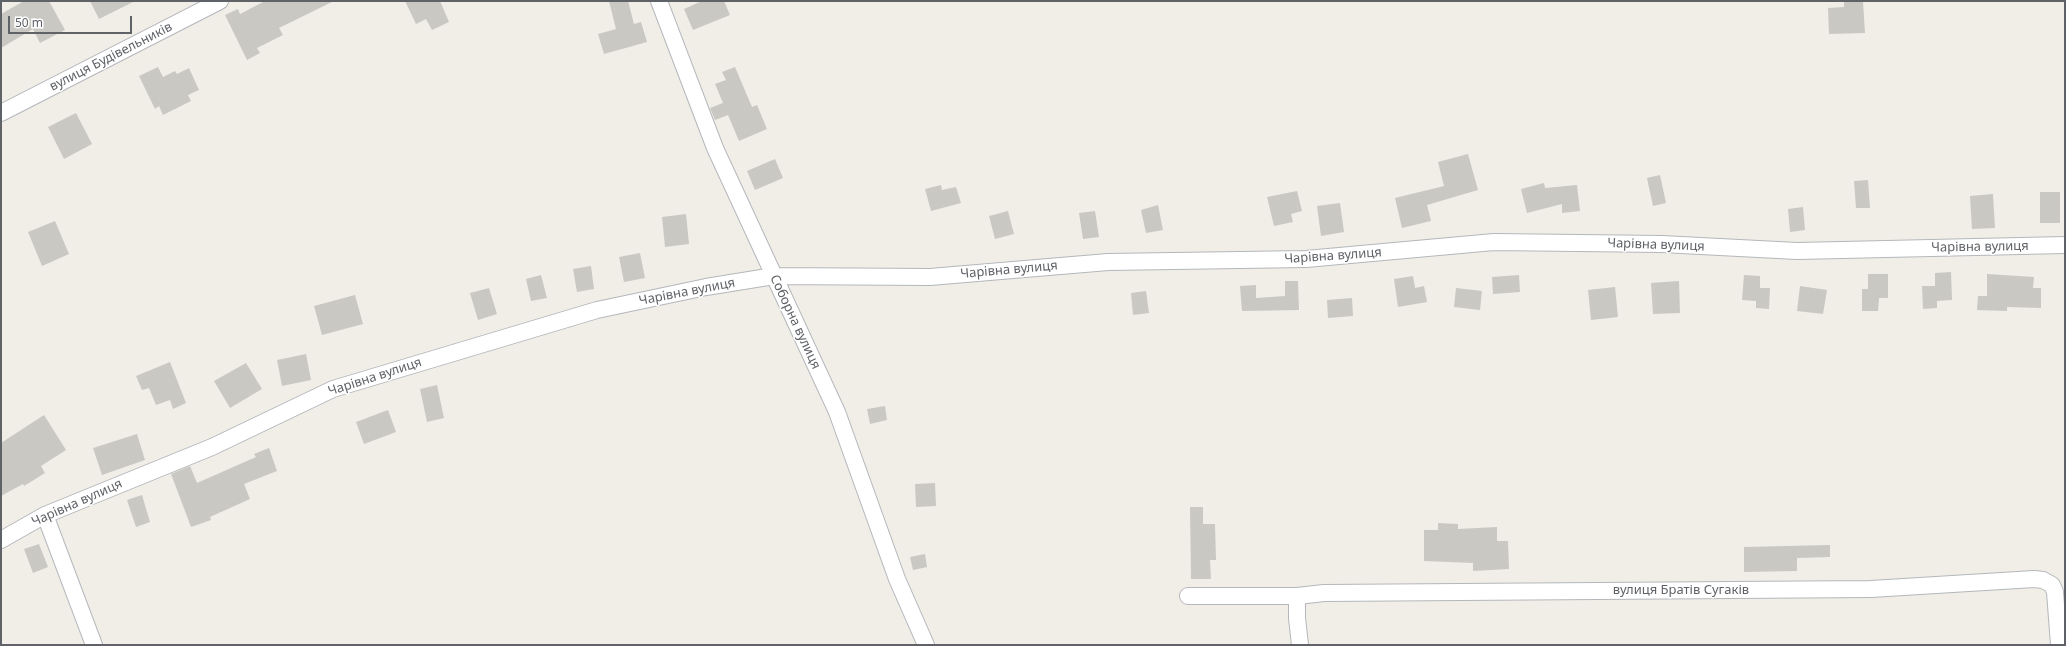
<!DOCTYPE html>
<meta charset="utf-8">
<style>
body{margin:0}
#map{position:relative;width:2066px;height:646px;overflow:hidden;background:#f0eee7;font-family:"Noto Sans",sans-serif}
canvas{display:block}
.frame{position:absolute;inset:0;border:2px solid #5f6267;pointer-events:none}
.scale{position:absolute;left:8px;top:16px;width:124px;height:18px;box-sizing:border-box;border:2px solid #5f6267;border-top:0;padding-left:5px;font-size:12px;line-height:14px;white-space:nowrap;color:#5f6267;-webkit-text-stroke:3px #fff;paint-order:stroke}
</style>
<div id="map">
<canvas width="2066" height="646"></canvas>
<div class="frame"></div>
<div class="scale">50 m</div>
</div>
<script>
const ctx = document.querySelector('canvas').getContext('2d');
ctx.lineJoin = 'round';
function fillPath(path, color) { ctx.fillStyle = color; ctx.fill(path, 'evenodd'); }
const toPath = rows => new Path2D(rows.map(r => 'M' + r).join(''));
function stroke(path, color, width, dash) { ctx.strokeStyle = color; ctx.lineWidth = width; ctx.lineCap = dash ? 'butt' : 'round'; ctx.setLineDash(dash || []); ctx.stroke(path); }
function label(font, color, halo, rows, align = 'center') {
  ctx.font = font + ' "Noto Sans",sans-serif'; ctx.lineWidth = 3; ctx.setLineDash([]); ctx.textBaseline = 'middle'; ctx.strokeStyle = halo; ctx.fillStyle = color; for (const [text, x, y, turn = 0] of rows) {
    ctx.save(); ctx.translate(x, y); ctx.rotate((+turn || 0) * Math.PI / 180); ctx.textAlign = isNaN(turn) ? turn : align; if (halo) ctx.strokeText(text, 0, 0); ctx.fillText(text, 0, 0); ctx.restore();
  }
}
fillPath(toPath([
 [24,1,49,1,65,30,40,43,33,29,1,48,1,14],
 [90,1,135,1,99,19],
 [265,1,334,1,279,28,283,35,257,48,260,53,247,60,225,15,238,9,240,14],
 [405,1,440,1,449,22,432,30,426,19,416,24],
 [609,1,628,1,634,24,641,22,647,42,604,54,598,34,616,29],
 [702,1,724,1,730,15,693,30,684,9],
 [1844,1,1863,1,1865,33,1829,34,1828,8,1844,7],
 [158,67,163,77,175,71,177,74,189,68,199,90,188,95,191,101,163,115,159,106,155,109,139,76],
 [735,67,752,107,757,105,767,129,739,141,728,115,715,120,710,108,723,103,715,84,726,80,722,72],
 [76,113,92,144,64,159,48,127],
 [1468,154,1478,190,1427,205,1431,221,1402,228,1395,198,1444,186,1438,162],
 [775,159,783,178,755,190,747,171],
 [1660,175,1666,203,1653,206,1647,178],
 [1868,180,1870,208,1856,208,1854,181],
 [1544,183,1545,188,1577,185,1580,211,1562,213,1562,204,1527,213,1521,189],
 [941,185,942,190,956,187,961,203,931,211,925,189],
 [1297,191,1302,211,1291,214,1293,222,1274,226,1267,197],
 [2040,192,2060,192,2060,223,2040,223],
 [1993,194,1995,228,1972,229,1970,196],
 [1340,203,1344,232,1321,236,1317,206],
 [1158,205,1163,230,1146,233,1141,210],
 [1803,207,1805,230,1790,232,1788,209],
 [1008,211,1014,234,995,239,989,216],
 [1095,211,1099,237,1083,239,1079,213],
 [686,214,689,244,665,247,662,217],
 [55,221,69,254,42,266,28,232],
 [640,253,645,278,624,282,619,257],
 [591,266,594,289,577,292,573,269],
 [1951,272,1952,300,1937,301,1937,308,1923,309,1922,286,1935,286,1935,273],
 [1868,274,1888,274,1888,298,1879,298,1878,311,1862,311,1862,289,1868,289],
 [1987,274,2034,277,2033,288,2041,288,2041,308,2007,307,2007,311,1977,310,1978,296,1987,296],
 [541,275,547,298,531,301,526,279],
 [1519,275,1520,292,1493,294,1492,277],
 [1744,275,1760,276,1760,288,1770,288,1769,309,1756,308,1756,301,1742,300],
 [1413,276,1415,288,1424,286,1427,302,1398,307,1394,279],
 [1285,281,1298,281,1299,310,1242,311,1240,286,1256,285,1256,298,1285,296],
 [1679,281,1680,313,1653,314,1651,283],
 [1800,286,1827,290,1823,314,1797,311],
 [1615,287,1618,317,1591,320,1588,290],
 [489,288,497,314,478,320,470,293],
 [1456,288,1482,291,1480,310,1454,307],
 [1146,291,1149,313,1133,315,1131,293],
 [355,295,363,324,322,335,314,306],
 [1352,298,1353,316,1328,318,1327,300],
 [306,354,311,380,282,386,277,360],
 [170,362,186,403,173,409,170,400,156,405,149,388,142,390,136,376],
 [246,363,262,389,230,408,214,381],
 [437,385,444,418,427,422,420,389],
 [885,406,887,420,870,424,867,409],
 [388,410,396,432,364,444,356,422],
 [44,415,66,450,41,466,45,473,24,486,23,484,1,496,1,443],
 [137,434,145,460,102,475,93,448],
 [269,448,277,471,244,484,250,499,210,517,211,520,191,527,171,474,190,466,197,483,256,457,254,454],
 [935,483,936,506,916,507,915,484],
 [142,495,150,522,136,527,127,500],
 [1190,507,1203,507,1203,524,1215,524,1216,560,1210,560,1211,579,1191,579],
 [1438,523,1458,524,1458,529,1497,527,1497,541,1508,541,1509,569,1473,571,1473,563,1424,561,1424,530,1438,530],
 [39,544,48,567,33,573,24,549],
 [1830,545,1830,557,1797,558,1797,571,1744,572,1744,547],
 [925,554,927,567,913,570,910,557]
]), '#c9c8c2');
const minor = toPath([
 [659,1,715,148,837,412,897,579,926,645],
 [1,113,220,1],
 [45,515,94,645],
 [1,540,45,515,212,447,333,389,597,310,706,287,774,276,930,277,1108,262,1306,259,1494,242,1662,244,1797,251,2065,245],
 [1188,596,1297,596,1324,593,1871,589,2034,579,2043,580,2052,585,2055,592,2059,645],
 [1297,596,1297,618,1300,645]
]);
stroke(minor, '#b4b7bb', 18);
stroke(minor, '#fff', 16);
label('13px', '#5f6267', '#fff', [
 ["вулиця Будівельників",111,57,-27],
 ["Чарівна вулиця",1656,245,2],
 ["Чарівна вулиця",1980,247,-1],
 ["Чарівна вулиця",1333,256,-4],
 ["Чарівна вулиця",1009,270,-5],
 ["Чарівна вулиця",687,292,-11],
 ["Соборна вулиця",795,322,65],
 ["Чарівна вулиця",375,377,-18],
 ["Чарівна вулиця",77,503,-24],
 ["вулиця Братів Сугаків",1681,590]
]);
</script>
